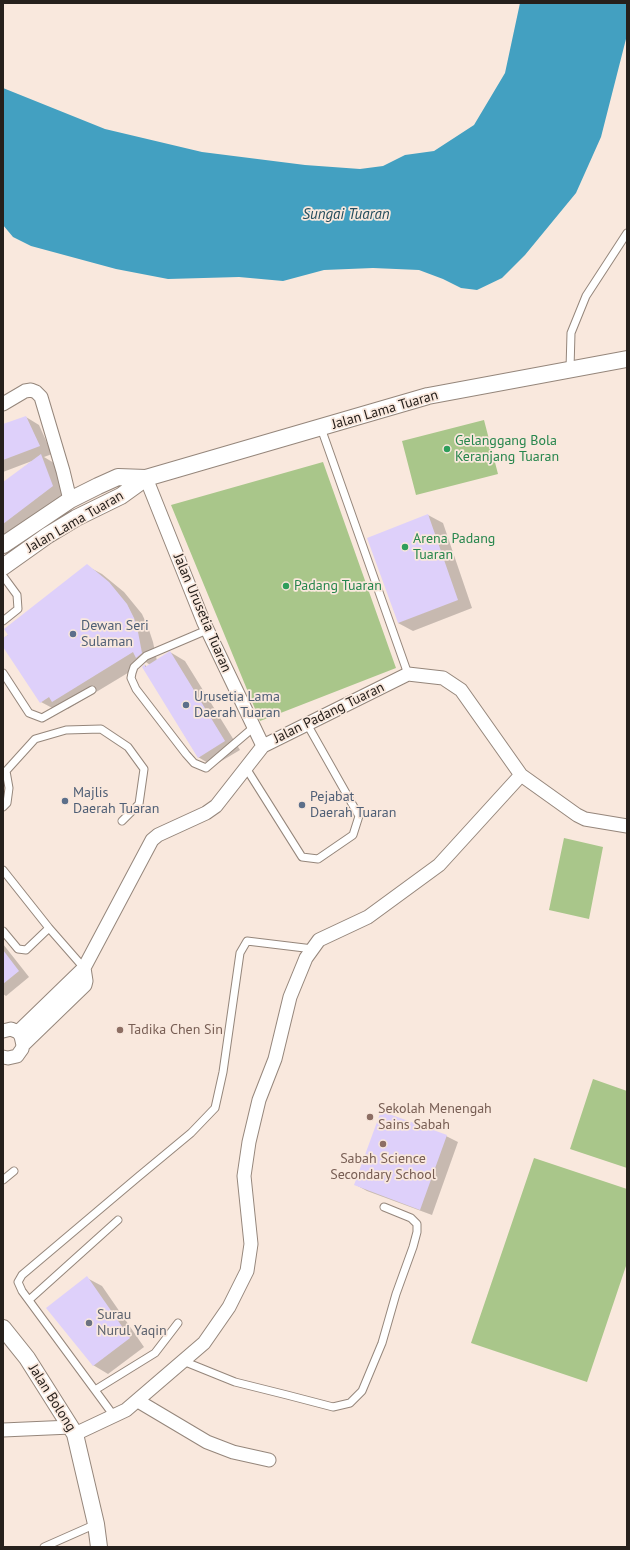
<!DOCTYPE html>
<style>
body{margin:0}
#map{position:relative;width:630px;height:1550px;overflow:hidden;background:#f9e8dd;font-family:"PT Sans",sans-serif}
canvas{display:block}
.frame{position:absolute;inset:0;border:4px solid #26201c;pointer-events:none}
</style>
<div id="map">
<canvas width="630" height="1550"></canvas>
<div class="frame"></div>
</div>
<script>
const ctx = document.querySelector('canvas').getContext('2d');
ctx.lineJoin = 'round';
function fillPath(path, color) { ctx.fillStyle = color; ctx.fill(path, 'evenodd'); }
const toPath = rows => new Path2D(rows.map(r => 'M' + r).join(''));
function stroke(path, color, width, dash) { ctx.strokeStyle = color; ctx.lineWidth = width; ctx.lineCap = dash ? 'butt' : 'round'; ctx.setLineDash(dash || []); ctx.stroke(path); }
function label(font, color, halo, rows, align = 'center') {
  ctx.font = font + ' "PT Sans",sans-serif'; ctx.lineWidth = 3.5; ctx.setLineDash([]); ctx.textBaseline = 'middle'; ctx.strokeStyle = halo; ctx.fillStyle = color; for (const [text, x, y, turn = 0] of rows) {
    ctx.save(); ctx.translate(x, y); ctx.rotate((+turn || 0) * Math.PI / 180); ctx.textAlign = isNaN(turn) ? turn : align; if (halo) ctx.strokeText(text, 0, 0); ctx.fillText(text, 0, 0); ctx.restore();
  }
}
fillPath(toPath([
 [484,420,498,474,416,495,402,441],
 [323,462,396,668,260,721,171,505],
 [564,838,603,847,589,919,549,910],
 [593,1079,627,1091,627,1168,570,1149],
 [534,1158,627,1189,627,1263,587,1382,471,1343]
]), '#a9c68a');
fillPath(toPath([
 [520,3,627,3,627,35,601,137,576,193,525,255,502,278,477,290,461,288,443,279,419,270,373,268,324,270,283,281,239,277,168,279,116,269,31,246,13,237,3,225,3,88,105,129,202,152,305,165,360,169,383,166,405,155,434,151,474,125,505,73]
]), '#43a0c1');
fillPath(toPath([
 [26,417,39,425,52,454,44,457,54,463,65,494,3,541,3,481,4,483,32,461,3,472,3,425],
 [428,515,443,523,472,608,413,631,398,623],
 [87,566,102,574,124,592,142,614,148,627,153,642,157,661,170,652,185,661,240,750,213,766,198,757,143,667,145,665,147,667,150,665,146,662,68,709,62,706,56,710,41,702,3,645,3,639],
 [3,944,29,977,6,996,3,994],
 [446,1136,458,1142,432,1215,367,1191,356,1185],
 [87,1278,102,1286,144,1347,108,1374,93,1365]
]), '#0003');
fillPath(toPath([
 [26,416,40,446,3,460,3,424],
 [41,454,53,486,3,524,3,482],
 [428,514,458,600,398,623,367,538],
 [87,564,109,582,127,604,134,618,138,632,142,653,136,658,133,652,52,702,49,697,40,703,3,647,3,638,8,635,4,629],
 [170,651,225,741,198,758,142,667,145,664,145,667],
 [3,950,19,971,3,984],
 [381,1111,447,1135,420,1210,354,1185],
 [87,1276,130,1338,93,1366,46,1308]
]), '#ded0fa');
const service = toPath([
 [570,369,571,333,586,296,627,233],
 [321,428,408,674],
 [3,576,17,595,18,609,3,621],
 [207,630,146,656,134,667,132,673,131,678,136,689,186,754,194,763,206,768,254,727],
 [3,673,29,713,42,718,92,690],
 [246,768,302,857,318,859,353,835,359,816,307,724],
 [3,807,7,803,9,788,6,771,35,739,66,730,101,729,128,747,144,769,139,804,122,821],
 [3,870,49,928,84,968],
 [3,931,18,949,26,950,49,928],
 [3,1180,14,1171],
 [29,1300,118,1220],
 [183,1361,235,1382,287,1395,333,1407,350,1403,362,1391,382,1343,396,1294,413,1247,417,1232,417,1224,411,1218,384,1207],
 [95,1390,155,1353,178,1323],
 [114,1416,22,1291,18,1282,22,1275,138,1177,191,1133,215,1108,223,1072,240,953,247,941,313,949],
 [44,1547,96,1524]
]);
const minor = toPath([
 [3,404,25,391,31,390,36,392,41,397,63,471,70,500],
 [146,478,204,623,263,746],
 [3,1031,11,1029,18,1032,21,1036,23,1045,22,1049,17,1056,8,1058,3,1057],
 [18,1032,84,968,152,840,158,835,206,813,216,806,263,746,408,674,443,678,461,690,521,775,577,815,585,819,627,826],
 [23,1045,85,985,86,981,84,968],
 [138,1401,207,1442,233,1452,269,1460],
 [3,1430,71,1427],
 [75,1434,126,1410,204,1343,229,1307,247,1271,251,1244,244,1176,249,1142,259,1100,275,1059,290,997,306,958,319,940,368,917,439,865,521,775]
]);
const tertiary = toPath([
 [3,545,70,500,98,486,118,477,146,478,428,396,627,359],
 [3,567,48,535,76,518,121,496,146,478],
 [3,1328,27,1358,75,1434,96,1524,99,1547]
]);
stroke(service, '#95867b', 9);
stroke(minor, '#95867b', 15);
stroke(tertiary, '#95867b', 18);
stroke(service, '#fff', 7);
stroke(minor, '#fff', 13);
stroke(tertiary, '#fff', 16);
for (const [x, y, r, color] of [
 [447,449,4,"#2e9e5b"],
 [405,547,4,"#2e9e5b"],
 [286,586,4,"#2e9e5b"],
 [73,634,4,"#5c6f8a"],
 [186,705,4,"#5c6f8a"],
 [65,801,4,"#5c6f8a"],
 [302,805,4,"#5c6f8a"],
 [120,1030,4,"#8d6e63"],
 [370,1117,4,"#8d6e63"],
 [383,1144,4,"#8d6e63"],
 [89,1323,4,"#6b7280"]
]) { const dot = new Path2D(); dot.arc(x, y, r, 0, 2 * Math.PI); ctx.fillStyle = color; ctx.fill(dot); stroke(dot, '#f9e8dd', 1.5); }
label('14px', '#26201c', '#f9e8dd', [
 ["Jalan Lama Tuaran",385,410,-16],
 ["Jalan Lama Tuaran",75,522,-30],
 ["Jalan Urusetia Tuaran",202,613,67],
 ["Jalan Padang Tuaran",329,713,-26],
 ["Jalan Bolong",52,1398,58]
]);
label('14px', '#27864d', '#f9e8dd', [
 ["Gelanggang Bola",455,441],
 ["Keranjang Tuaran",455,457],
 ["Arena Padang",413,539],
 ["Tuaran",413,555],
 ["Padang Tuaran",294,586]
], 'left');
label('14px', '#4e5e75', '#f9e8dd', [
 ["Dewan Seri",81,626],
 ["Sulaman",81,642],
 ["Urusetia Lama",194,697],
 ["Daerah Tuaran",194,713],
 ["Majlis",73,793],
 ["Daerah Tuaran",73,809],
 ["Pejabat",310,797],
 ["Daerah Tuaran",310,813]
], 'left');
label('14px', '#785e54', '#f9e8dd', [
 ["Tadika Chen Sin",128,1030],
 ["Sekolah Menengah",378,1109],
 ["Sains Sabah",378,1125],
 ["Sabah Science",383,1159,"center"],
 ["Secondary School",383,1175,"center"]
], 'left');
label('14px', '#5b616d', '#f9e8dd', [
 ["Surau",97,1315],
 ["Nurul Yaqin",97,1331]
], 'left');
label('italic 15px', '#254d5d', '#f9e8dd', [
 ["Sungai Tuaran",346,215]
]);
</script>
